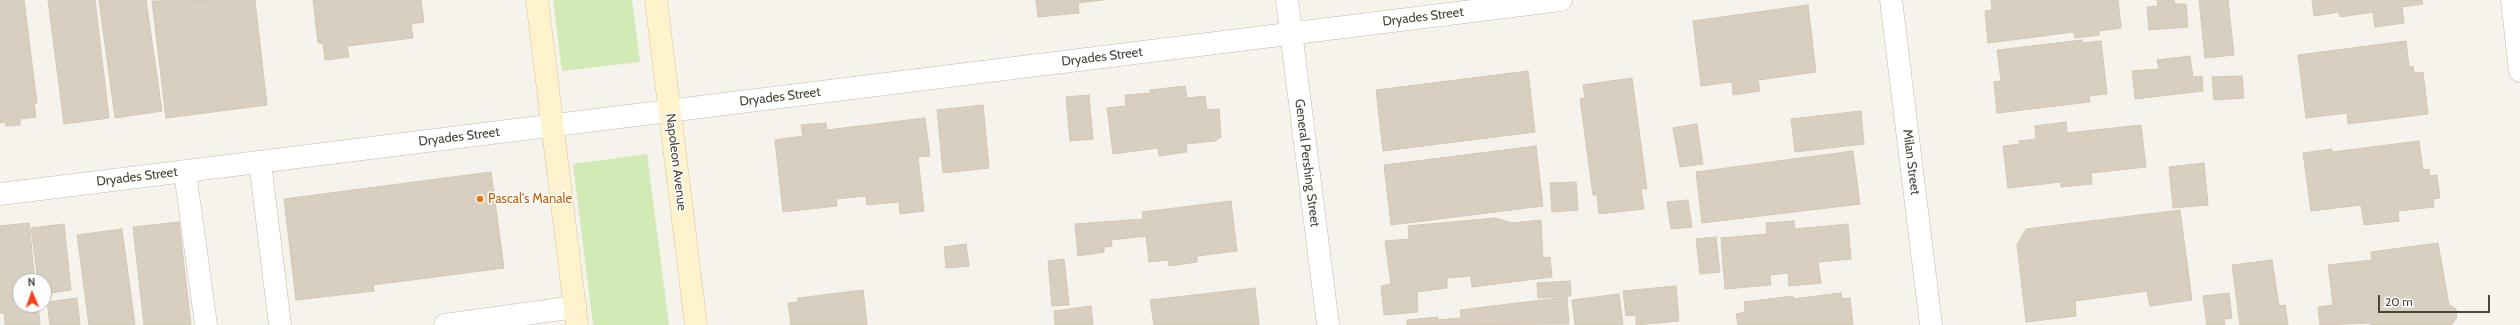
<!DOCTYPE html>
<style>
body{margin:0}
#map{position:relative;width:2520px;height:325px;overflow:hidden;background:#f6f3ec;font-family:Cabin,sans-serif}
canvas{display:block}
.north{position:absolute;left:12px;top:273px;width:40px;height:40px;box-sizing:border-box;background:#fff;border:1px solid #b7b4b0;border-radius:50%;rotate:358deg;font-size:11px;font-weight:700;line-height:16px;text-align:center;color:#4b4439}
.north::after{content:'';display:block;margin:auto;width:14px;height:18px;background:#fc3f1d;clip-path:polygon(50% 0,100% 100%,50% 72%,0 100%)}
.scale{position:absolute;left:2378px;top:295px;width:112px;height:18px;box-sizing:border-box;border:2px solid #4b4439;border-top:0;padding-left:5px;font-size:12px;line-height:14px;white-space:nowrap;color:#4b4439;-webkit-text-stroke:3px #fff;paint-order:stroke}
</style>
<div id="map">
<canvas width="2520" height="325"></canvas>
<div class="north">N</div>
<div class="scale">20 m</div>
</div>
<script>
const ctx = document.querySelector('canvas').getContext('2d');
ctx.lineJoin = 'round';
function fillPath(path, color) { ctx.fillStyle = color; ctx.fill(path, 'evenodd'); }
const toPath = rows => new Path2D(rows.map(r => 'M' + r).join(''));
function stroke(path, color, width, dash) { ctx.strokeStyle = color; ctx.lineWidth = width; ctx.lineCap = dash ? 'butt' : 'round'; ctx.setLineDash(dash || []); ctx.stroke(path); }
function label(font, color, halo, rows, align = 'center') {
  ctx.font = font + ' Cabin,sans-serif'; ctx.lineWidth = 3; ctx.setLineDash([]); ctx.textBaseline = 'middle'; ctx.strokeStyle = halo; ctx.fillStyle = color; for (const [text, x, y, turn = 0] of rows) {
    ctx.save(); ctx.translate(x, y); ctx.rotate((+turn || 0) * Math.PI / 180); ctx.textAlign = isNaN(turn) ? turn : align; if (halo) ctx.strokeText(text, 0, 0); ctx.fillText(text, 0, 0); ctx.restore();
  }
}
fillPath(toPath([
 [553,0,632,0,640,62,562,71],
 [647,154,669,325,593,325,573,164]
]), '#d2eab5');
const building = toPath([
 [0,0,24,0,37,103,34,103,36,117,20,119,20,125,6,126,5,122,0,123,0,0],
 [48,0,95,0,109,118,64,124,48,0],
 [99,0,146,0,162,111,115,118,99,0],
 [255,0,267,105,166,118,152,1,255,0],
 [313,0,421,0,424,22,411,24,413,38,347,46,349,57,325,60,323,43,318,43,313,0],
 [1036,0,1103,0,1078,3,1079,13,1038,17,1036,0],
 [1991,0,2118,0,2121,28,2099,31,2099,35,2075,38,2074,32,1988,43,1985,11,1992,10,1991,0],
 [2157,0,2174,0,2175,4,2186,4,2188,27,2149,30,2147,7,2158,6,2157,0],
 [2199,0,2228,0,2234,55,2205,58,2199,0],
 [2312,0,2422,0,2423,4,2402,7,2404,23,2375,27,2373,12,2340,17,2339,12,2314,16,2312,0],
 [1808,5,1816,72,1758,80,1760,91,1733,95,1732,82,1701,86,1693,21,1808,5],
 [2082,40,2082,43,2101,41,2107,94,2089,96,2090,102,1997,113,1994,82,2001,81,1997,50,2082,40],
 [2406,41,2409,67,2413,66,2414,73,2423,72,2428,114,2348,124,2347,113,2306,118,2298,55,2406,41],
 [2190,56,2193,77,2202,76,2203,91,2135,99,2132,71,2159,69,2157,60,2190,56],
 [1528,71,1535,132,1383,151,1376,90,1528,71],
 [2242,76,2244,98,2214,100,2212,77,2242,76],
 [1632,78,1647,189,1641,189,1644,209,1599,214,1597,195,1593,195,1580,99,1585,98,1583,85,1632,78],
 [1185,86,1187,98,1205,96,1207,110,1219,109,1221,137,1215,141,1186,144,1187,152,1159,156,1158,148,1113,154,1107,108,1126,106,1125,95,1151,93,1150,90,1185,86],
 [1089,95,1093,139,1070,141,1066,97,1089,95],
 [983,105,989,168,943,173,937,110,983,105],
 [1861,111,1864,144,1795,152,1791,119,1861,111],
 [925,118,930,156,918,157,924,211,900,214,899,202,867,205,866,196,836,199,837,206,783,212,775,140,803,136,801,125,826,123,827,130,925,118],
 [2066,122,2067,133,2141,125,2146,167,2091,173,2092,184,2061,187,2061,182,2008,188,2003,146,2020,144,2019,141,2036,139,2035,126,2066,122],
 [1697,124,1703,164,1680,167,1673,128,1697,124],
 [2419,141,2423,170,2429,169,2430,176,2437,175,2440,198,2433,199,2434,207,2398,211,2399,221,2364,225,2361,205,2311,211,2303,153,2332,149,2332,152,2419,141],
 [1536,146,1543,206,1391,225,1384,165,1536,146],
 [1853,151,1860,204,1702,223,1696,172,1853,151],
 [2204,163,2208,205,2173,208,2169,167,2204,163],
 [491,172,504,268,373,285,374,291,296,300,284,199,491,172],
 [1576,182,1578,210,1552,212,1550,183,1576,182],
 [1688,200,1692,227,1671,229,1667,202,1688,200],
 [1231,201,1237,251,1197,256,1197,262,1169,266,1168,260,1149,262,1146,236,1111,240,1112,246,1104,247,1104,252,1078,256,1075,224,1143,219,1142,212,1231,201],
 [2180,210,2192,300,2150,306,2147,291,2075,301,2076,316,2026,322,2017,245,2026,229,2180,210],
 [1495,218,1512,223,1541,220,1543,258,1550,257,1552,277,1472,287,1471,276,1447,278,1447,288,1417,292,1418,312,1384,315,1381,286,1391,284,1385,241,1409,239,1408,226,1495,218],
 [1794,221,1795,229,1848,224,1851,259,1818,262,1821,283,1789,286,1788,273,1770,275,1771,285,1725,289,1721,238,1767,234,1766,223,1794,221],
 [179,222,191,325,144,325,133,227,179,222],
 [29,223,35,281,20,281,20,305,38,305,40,325,5,325,4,313,0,313,0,226,29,223],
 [64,224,71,290,44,294,44,281,38,281,31,228,64,224],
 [122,229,135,325,89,325,77,235,122,229],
 [1716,237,1720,272,1700,274,1696,239,1716,237],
 [2438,243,2449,305,2456,309,2457,318,2451,325,2371,325,2371,323,2320,325,2318,307,2333,305,2328,265,2372,260,2371,252,2438,243],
 [966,244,969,266,946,268,944,247,966,244],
 [1064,259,1069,305,1052,306,1048,261,1064,259],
 [2272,260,2279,306,2285,305,2288,325,2240,325,2232,265,2272,260],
 [1570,281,1571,296,1538,298,1537,283,1570,281],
 [1676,286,1679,321,1636,325,1636,315,1626,316,1623,291,1676,286],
 [1255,288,1259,325,1154,325,1150,300,1255,288],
 [863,290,867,325,791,325,788,303,798,302,798,298,863,290],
 [1841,293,1842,299,1850,298,1853,325,1738,325,1736,314,1745,312,1744,302,1793,296,1793,299,1841,293],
 [2229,293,2232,318,2224,319,2225,325,2207,325,2203,296,2229,293],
 [1619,294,1623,325,1575,325,1572,300,1619,294],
 [1567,297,1569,324,1407,325,1407,320,1438,317,1438,320,1461,318,1460,310,1567,297],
 [77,298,80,325,50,325,47,302,77,298],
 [1091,306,1093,325,1055,325,1054,311,1091,306]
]);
fillPath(building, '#d8cfc1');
stroke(building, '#d3c7b4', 1);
const lane = toPath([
 [260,162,280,325],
 [185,172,206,325],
 [445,325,575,307]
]);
const street = toPath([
 [1287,0,1328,325],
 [1891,0,1931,325],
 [2512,0,2520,71],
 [0,194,1561,0]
]);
const secondary = toPath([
 [537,0,577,325],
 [656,0,696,325]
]);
stroke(lane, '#c2bbae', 23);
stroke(street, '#c2bbae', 23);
stroke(secondary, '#d6c79b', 23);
stroke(lane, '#fff', 22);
stroke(street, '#fff', 22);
stroke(secondary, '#fff3cd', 22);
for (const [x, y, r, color] of [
 [480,199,4,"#e8710a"]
]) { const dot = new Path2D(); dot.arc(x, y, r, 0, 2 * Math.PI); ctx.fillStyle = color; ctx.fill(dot); stroke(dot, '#fff', 1.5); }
label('13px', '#4b4439', '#fff', [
 ["Dryades Street",1423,17,-7],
 ["Dryades Street",1102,57,-7],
 ["Dryades Street",780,97,-7],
 ["Dryades Street",459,137,-7],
 ["Napoleon Avenue",676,162,83],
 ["Milan Street",1911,162,83],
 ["General Pershing Street",1307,163,83],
 ["Dryades Street",137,177,-7]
]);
label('13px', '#c56008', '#fff', [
 ["Pascal's Manale",488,199]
], 'left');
</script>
